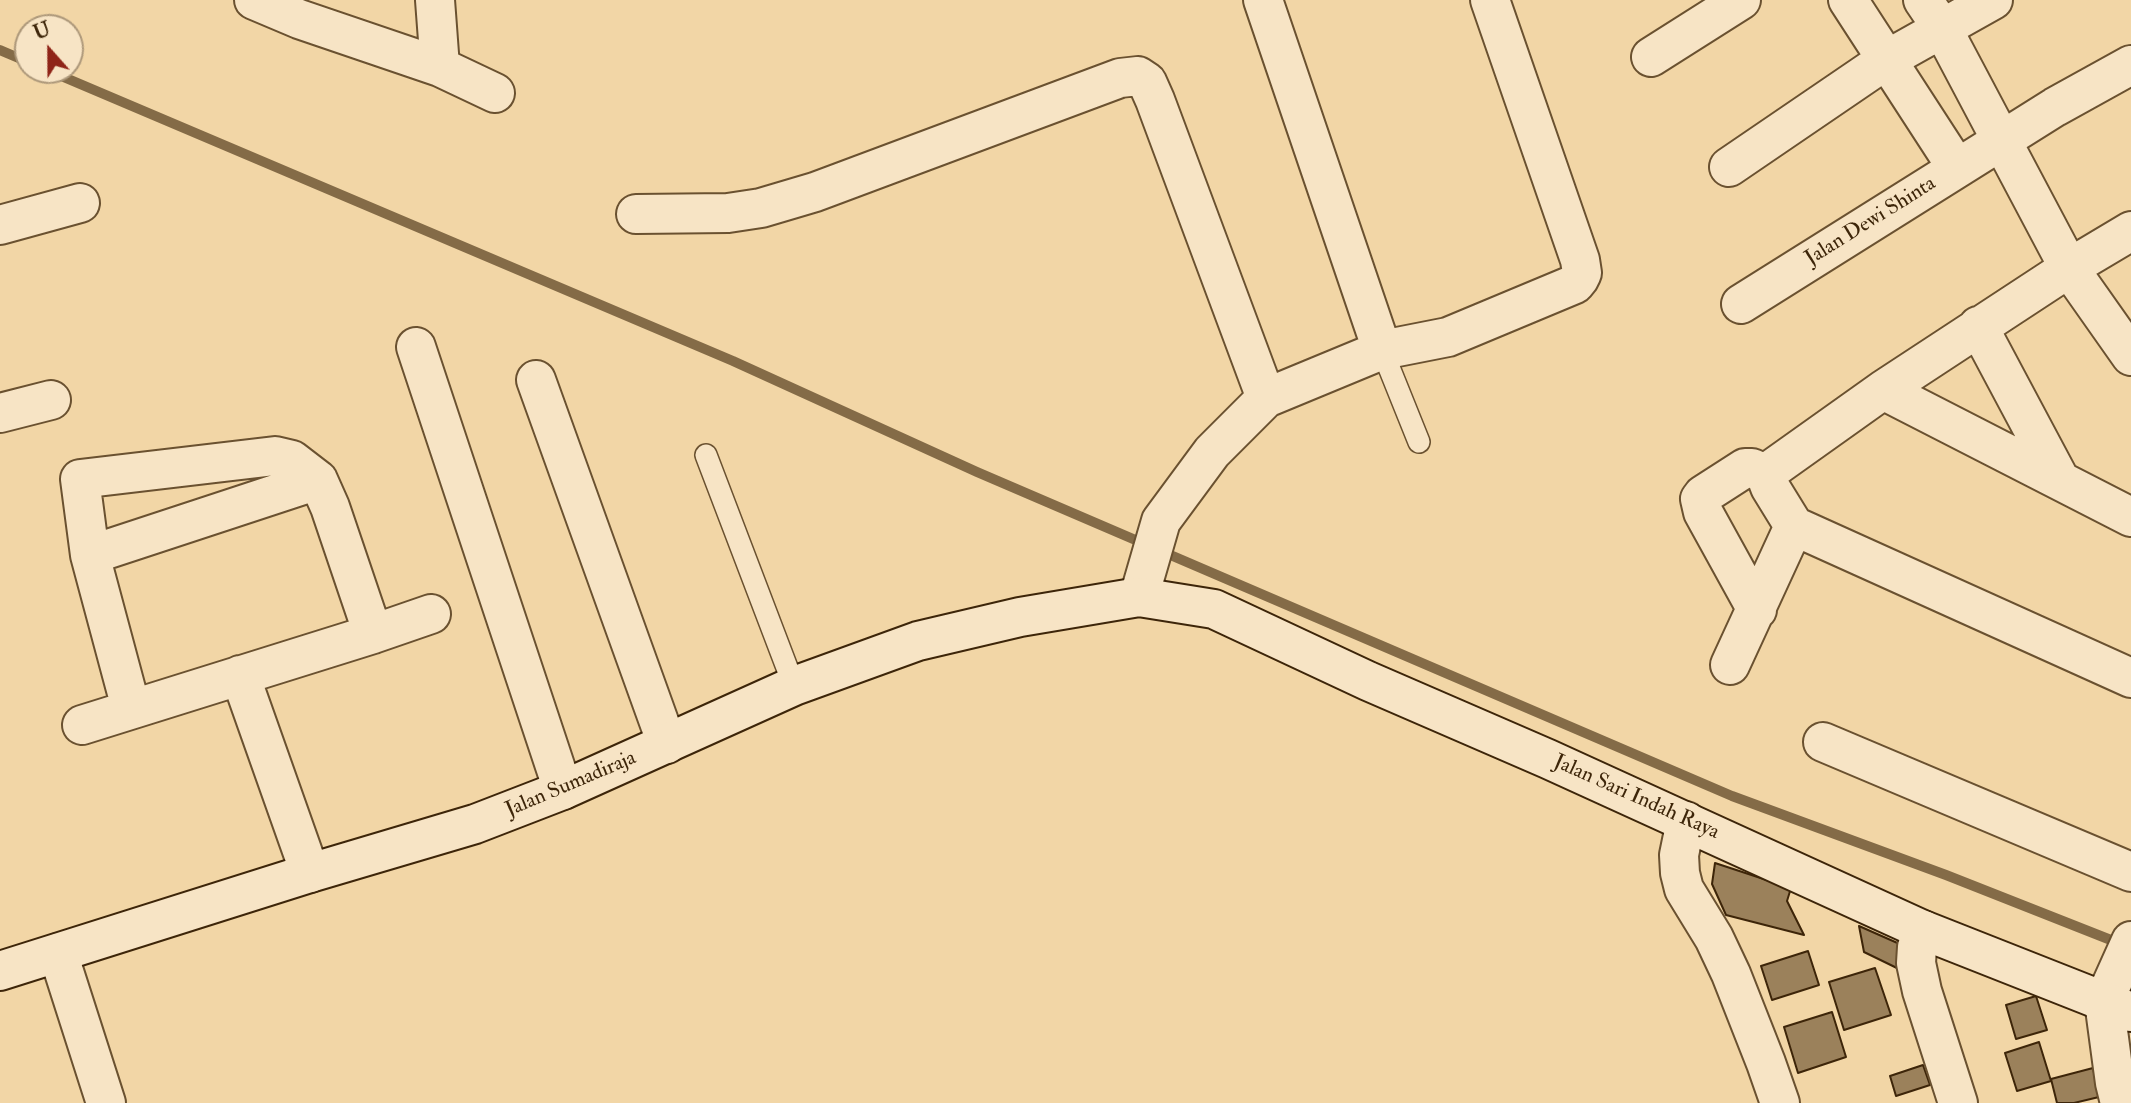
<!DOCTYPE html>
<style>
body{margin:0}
#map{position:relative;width:2131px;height:1103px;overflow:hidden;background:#f2d6a6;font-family:"IM FELL Double Pica",serif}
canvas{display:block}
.north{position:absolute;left:14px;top:14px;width:70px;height:70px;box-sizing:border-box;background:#f7e4c5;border:2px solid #ad987a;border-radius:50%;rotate:339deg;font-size:19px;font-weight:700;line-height:28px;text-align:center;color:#3d2509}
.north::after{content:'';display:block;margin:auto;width:24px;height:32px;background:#8f2418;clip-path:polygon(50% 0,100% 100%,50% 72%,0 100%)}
</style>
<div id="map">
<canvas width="2131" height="1103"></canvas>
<div class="north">U</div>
</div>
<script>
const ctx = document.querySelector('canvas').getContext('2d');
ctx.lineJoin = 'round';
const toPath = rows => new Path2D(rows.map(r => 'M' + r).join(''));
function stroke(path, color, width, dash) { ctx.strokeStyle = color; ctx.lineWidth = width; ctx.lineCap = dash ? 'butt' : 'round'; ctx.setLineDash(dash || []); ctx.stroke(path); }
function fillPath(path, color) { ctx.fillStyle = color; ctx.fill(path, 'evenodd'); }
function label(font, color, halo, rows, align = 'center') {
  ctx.font = font + ' "IM FELL Double Pica",serif'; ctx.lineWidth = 5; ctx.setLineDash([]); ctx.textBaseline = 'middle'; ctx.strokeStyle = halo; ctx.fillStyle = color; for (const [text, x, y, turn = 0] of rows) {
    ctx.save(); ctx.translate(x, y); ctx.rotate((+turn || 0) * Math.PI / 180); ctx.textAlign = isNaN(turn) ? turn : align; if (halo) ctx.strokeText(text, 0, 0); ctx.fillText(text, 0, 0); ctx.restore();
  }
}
stroke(toPath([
 [0,50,28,62],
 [47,70,733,361,977,472,1732,796,1946,875,2121,944]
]), '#846b47', 10);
const building = toPath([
 [1715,863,1791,888,1787,901,1804,935,1726,915,1712,884,1715,863],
 [1859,926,1911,949,1901,970,1864,952,1859,926],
 [1808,951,1819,985,1772,1000,1761,966,1808,951],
 [1875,968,1891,1015,1844,1030,1829,982,1875,968],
 [2036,996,2047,1030,2016,1039,2006,1005,2036,996],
 [1832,1012,1846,1057,1798,1073,1784,1027,1832,1012],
 [2039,1042,2051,1081,2017,1091,2005,1053,2039,1042],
 [1923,1065,1930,1085,1896,1096,1890,1076,1923,1065],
 [2093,1068,2099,1097,2074,1103,2057,1103,2051,1079,2093,1068]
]);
fillPath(building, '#9b815b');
stroke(building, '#3d2509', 2);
const lane = toPath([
 [1382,350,1419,442],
 [706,455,794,686]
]);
const street = toPath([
 [254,0,299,19,440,67,495,93],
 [435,0,440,67],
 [1263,0,1382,350],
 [1848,0,1957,168],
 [1923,0,1942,28,2069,268,2131,356],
 [1651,57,1741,0],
 [1729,167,1886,60,1993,0],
 [636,214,728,213,761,208,815,192,1120,78,1138,76,1147,82,1155,100,1266,398,1382,350,1448,337,1575,284,1579,279,1582,273,1580,260,1490,0],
 [0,225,80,203],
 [2131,231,2069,268,1883,390,1765,474,1770,487,1794,526,2131,678],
 [1741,304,2055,107,2131,65],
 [1978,326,2060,480],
 [416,347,563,790],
 [536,380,667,744],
 [1883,390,2131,517],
 [0,413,51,400],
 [90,555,318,480],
 [1139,597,1161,521,1212,452,1266,398],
 [1757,610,1703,512,1700,499,1703,495,1745,468,1752,468,1765,474],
 [1730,665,1794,526],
 [240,675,310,873],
 [131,708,90,555,80,479,275,456,292,460,318,480,330,507,373,634],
 [82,725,373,634,431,614],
 [1823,742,2131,872],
 [1686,821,1679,855,1680,873,1684,889,1714,938,1731,974,1766,1063,1780,1103],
 [1923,930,1917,947,1916,963,1922,991,1958,1103],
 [58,953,106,1103],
 [2120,1103,2115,1083,2104,1001,2131,941]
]);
const secondary = toPath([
 [0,971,310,873,475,824,563,790,794,686,918,641,1020,617,1139,597,1214,609,1368,681,1548,759,1923,930,2131,1012]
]);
stroke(lane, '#6a5130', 24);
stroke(street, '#6a5130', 42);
stroke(secondary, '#3d2509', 42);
stroke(lane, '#f7e4c5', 21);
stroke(street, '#f7e4c5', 38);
stroke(secondary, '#f7e4c5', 38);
label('21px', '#3d2509', '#f7e4c5', [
 ["Jalan Dewi Shinta",1871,222,-32],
 ["Jalan Sumadiraja",571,785,-23],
 ["Jalan Sari Indah Raya",1636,798,24]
]);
</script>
